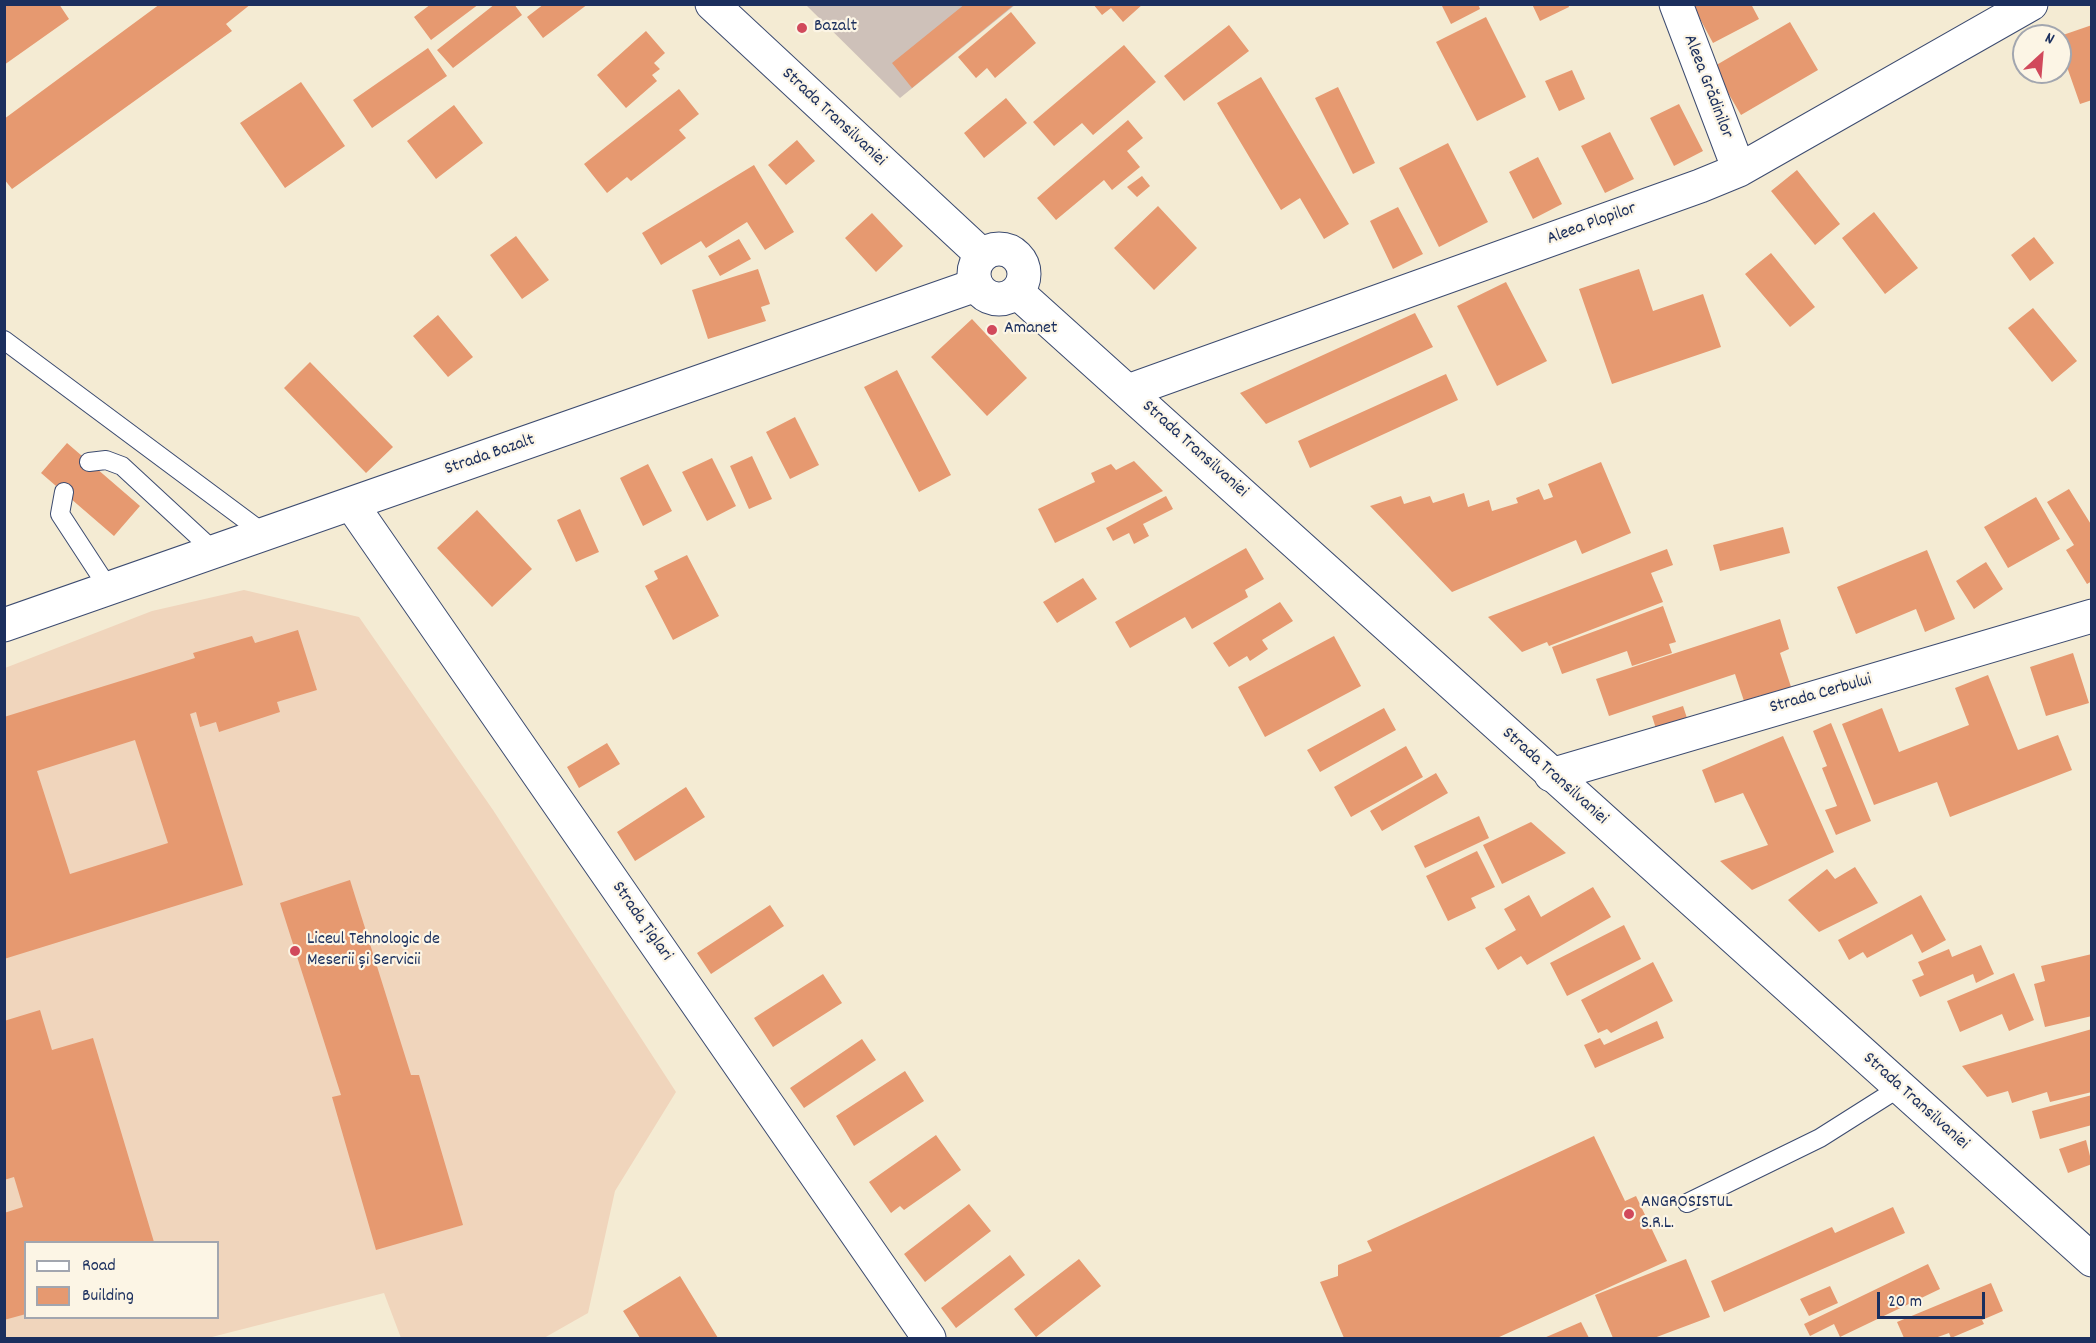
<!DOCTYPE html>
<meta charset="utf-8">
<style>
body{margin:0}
#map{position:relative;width:2096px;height:1343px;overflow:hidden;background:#f4ebd3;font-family:Dekko,sans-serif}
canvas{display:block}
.frame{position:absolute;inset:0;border:6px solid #1b2f5e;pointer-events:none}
.legend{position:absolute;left:24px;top:1241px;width:195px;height:78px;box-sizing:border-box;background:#fcf5e5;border:2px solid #a2a6af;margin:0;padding:8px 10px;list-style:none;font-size:18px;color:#1b2f5e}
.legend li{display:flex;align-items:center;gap:12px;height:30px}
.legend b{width:30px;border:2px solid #a2a6af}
.north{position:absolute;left:2012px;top:24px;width:60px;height:60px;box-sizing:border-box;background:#fcf5e5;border:2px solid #a2a6af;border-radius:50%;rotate:26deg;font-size:16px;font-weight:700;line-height:24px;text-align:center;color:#1b2f5e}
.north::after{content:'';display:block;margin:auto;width:21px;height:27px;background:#d1495b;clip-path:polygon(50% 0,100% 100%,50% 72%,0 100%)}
.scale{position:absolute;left:1877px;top:1292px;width:108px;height:27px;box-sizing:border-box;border:3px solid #1b2f5e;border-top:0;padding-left:8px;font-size:18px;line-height:21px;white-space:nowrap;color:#1b2f5e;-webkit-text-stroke:4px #fcf5e5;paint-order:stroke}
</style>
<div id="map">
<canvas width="2096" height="1343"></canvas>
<div class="frame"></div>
<ul class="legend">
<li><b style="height:8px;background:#fff"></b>Road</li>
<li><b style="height:16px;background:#e69970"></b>Building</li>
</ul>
<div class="north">N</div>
<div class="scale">20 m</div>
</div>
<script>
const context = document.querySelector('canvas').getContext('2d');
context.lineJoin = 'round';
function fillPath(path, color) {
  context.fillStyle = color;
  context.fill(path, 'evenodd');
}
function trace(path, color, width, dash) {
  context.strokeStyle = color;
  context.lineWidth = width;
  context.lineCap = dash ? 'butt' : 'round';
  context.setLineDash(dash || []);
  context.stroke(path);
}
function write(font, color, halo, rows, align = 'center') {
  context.font = font + ' Dekko,sans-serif';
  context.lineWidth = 4.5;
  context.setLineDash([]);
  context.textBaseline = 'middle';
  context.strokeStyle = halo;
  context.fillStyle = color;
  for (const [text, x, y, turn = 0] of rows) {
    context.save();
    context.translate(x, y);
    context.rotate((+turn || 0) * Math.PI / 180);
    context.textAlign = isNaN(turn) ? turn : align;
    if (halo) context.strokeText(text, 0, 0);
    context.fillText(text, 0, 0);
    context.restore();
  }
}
fillPath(new Path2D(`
 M244 590 359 617 493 810 676 1092 615 1191 588 1313 544 1338H401L384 1293 208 1338H5V668L152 611ZM26 1242H218V1318H26Z`), '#f0d5bc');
fillPath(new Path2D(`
 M806 5H1015L900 98Z`), '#cec1b9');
fillPath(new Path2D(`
 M4 4H59L69 19 4 65Z
 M160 4H251L226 24 232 31 12 189 4 179V119Z
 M431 4H479L431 40 414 17Z
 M495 4H514L522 15 453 68 437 50Z
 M544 4H588L543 38 527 17Z
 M965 4H1015L912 88 892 63Z
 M1093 4H1143L1123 22 1111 8 1102 15Z
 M1441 4H1478L1480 9 1451 24Z
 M1532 4H1568L1569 7 1540 21Z
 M1692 4H1751L1759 19 1713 43Z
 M1011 12 1036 43 995 78 987 68 976 78 958 57Z
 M1486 17 1526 97 1477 121 1436 42Z
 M1790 22 1818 70 1741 115 1713 67Z
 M1229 25 1249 51 1184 101 1164 76Z
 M2092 25V100L2080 104 2060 47V36Z
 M646 31 665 53 654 63 660 69 652 75 657 81 626 108 597 75Z
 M1124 45 1156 82 1093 135 1082 123 1054 146 1033 122Z
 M428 48 447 76 372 128 353 100Z
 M1572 70 1585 99 1559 111 1545 81Z
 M1261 77 1349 224 1324 239 1300 198 1281 210 1217 103Z
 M301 82 345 146 285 188 240 123Z
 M1338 87 1375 163 1353 174 1315 98Z
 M679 89 699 114 679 130 686 138 631 181 627 177 607 193 584 164Z
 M1006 98 1027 123 984 158 964 133Z
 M1679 104 1703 151 1674 166 1650 118Z
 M454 105 483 143 436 179 407 141Z
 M1128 120 1143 138 1127 151 1140 167 1112 190 1104 180 1056 220 1037 198Z
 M1610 132 1634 179 1605 193 1581 146Z
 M797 140 815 161 786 185 768 165Z
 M1448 143 1488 222 1439 247 1399 168Z
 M1538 157 1562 204 1533 219 1509 172Z
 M754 165 794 232 765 250 747 222 706 248 701 241 661 265 642 233Z
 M1797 170 1840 224 1815 245 1771 191Z
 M1142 176 1150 186 1137 197 1127 187Z
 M1158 206 1197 248 1154 290 1114 248Z
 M1398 207 1423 254 1393 269 1370 221Z
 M1874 212 1918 268 1885 294 1842 238Z
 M872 213 903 246 876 272 845 238Z
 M516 236 549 280 522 299 490 255Z
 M2034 237 2054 263 2030 281 2011 255Z
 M739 239 751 259 720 276 708 256Z
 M1771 253 1815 307 1790 327 1745 274Z
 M758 269 770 304 761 307 766 321 708 339 692 290Z
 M1639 269 1653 311 1703 294 1721 347 1612 384 1579 289Z
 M1506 282 1547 361 1497 386 1457 306Z
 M2033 308 2077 361 2052 382 2008 328Z
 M1415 313 1433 347 1266 424 1240 393Z
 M438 315 473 357 448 377 413 336Z
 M972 319 1027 378 987 416 931 357Z
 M310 362 393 447 366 473 284 388Z
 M897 370 951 475 919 492 864 387Z
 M1446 374 1458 400 1310 468 1298 441Z
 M795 417 819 465 790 479 766 432Z
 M67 443 140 506 114 536 41 473Z
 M752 456 772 499 749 509 730 466Z
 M712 458 736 506 707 521 682 472Z
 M1134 461 1163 491 1055 543 1038 509 1095 482 1091 473 1111 464 1116 470Z
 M1601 462 1631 533 1582 554 1576 540 1452 592 1370 506 1401 496 1404 504 1430 496 1433 503 1464 493 1468 507 1489 500 1492 511 1518 503 1516 498 1539 489 1544 500 1553 497 1548 484Z
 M648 464 672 511 643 526 620 478Z
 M2069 489 2092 526V581L2087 584 2066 550 2074 545 2047 502Z
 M1166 496 1173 509 1143 524 1149 536 1134 544 1129 533 1113 541 1106 528Z
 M2036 497 2060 539 2008 568 1984 527Z
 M580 509 599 552 576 562 557 520Z
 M477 510 532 569 492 607 437 548Z
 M1783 527 1790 553 1720 571 1713 545Z
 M1246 548 1264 579 1245 590 1248 597 1192 629 1185 617 1130 648 1115 622Z
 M1667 549 1673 565 1651 573 1663 602 1549 646 1547 642 1522 652 1488 617Z
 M1927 550 1955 619 1925 632 1916 609 1856 634 1837 587Z
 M687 555 719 616 673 640 645 586 658 579 654 571Z
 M1986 562 2003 589 1974 609 1956 581Z
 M1083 578 1097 599 1057 623 1043 602Z
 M1280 602 1293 621 1262 640 1268 649 1250 661 1247 656 1229 667 1213 643Z
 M1663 606 1676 642 1669 644 1672 653 1632 666 1627 651 1562 674 1552 647Z
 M1780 619 1789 649 1780 653 1793 693 1764 702 1762 695 1744 701 1735 674 1609 716 1596 679Z
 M298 630 317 690 277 702 280 712 219 732 216 722 200 727 196 712 190 714 243 885 4 959V717L195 658 193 653 252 636 255 643ZM135 740 168 843 70 874 37 771Z
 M1334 636 1361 686 1265 737 1238 687Z
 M2073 653 2089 703 2046 716 2030 667Z
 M1988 675 2018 750 2058 735 2072 770 1950 817 1937 782 1874 805 1842 724 1882 708 1899 752 1969 725 1955 688Z
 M1683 706 1688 721 1657 732 1652 716Z
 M1384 708 1396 730 1320 772 1307 750Z
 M1831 723 1871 821 1836 835 1825 810 1837 806 1822 768 1827 766 1813 731Z
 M1783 736 1834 852 1752 890 1720 861 1768 845 1743 793 1715 803 1702 770Z
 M607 743 620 764 579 788 567 767Z
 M1406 746 1423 777 1351 817 1334 787Z
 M1436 773 1448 793 1382 831 1370 811Z
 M686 787 705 817 635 861 617 832Z
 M1479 816 1489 838 1425 868 1414 846Z
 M1531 822 1566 853 1502 884 1483 845Z
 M1477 851 1495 887 1471 898 1476 908 1448 921 1426 876Z
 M1855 867 1878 903 1819 932 1788 900 1827 869 1835 879Z
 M350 880 411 1075H419L463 1225 376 1250 332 1097 341 1095 280 903Z
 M1593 887 1611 917 1527 965 1521 956 1498 970 1485 948 1516 930 1504 909 1529 895 1541 917Z
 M1921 895 1946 940 1922 953 1912 934 1867 958 1863 952 1849 960 1838 940Z
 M770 905 784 926 711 974 697 953Z
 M1624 925 1641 959 1567 996 1550 963Z
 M1981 945 1994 974 1976 983 1973 974 1920 997 1912 980 1924 975 1918 962 1949 949 1952 957Z
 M2092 954V1016L2045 1027 2034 984 2045 981 2041 966Z
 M1653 962 1673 1001 1611 1033 1607 1029 1598 1033 1581 1000Z
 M2014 973 2034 1020 2009 1031 2002 1014 1960 1032 1947 1001Z
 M823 974 842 1003 773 1047 754 1018Z
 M40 1010 52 1050 93 1038 154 1242H26V1314L4 1320V1213L23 1207 14 1177 4 1180V1021Z
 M1657 1021 1664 1038 1595 1068 1584 1045 1600 1038 1604 1045Z
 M2092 1029V1092L2050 1102 2047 1092 2012 1103 2008 1091 1987 1097 1962 1066Z
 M862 1039 876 1060 804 1108 790 1088Z
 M905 1071 924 1101 854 1146 836 1116Z
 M2092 1095V1125L2040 1139 2032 1111Z
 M936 1135 961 1170 904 1210 900 1206 891 1213 869 1182Z
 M1594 1136 1625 1201 1636 1196 1667 1261 1497 1338H1344L1320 1282 1338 1276V1265L1372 1251 1367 1241Z
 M2086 1140 2092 1164 2068 1173 2059 1149Z
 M969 1204 991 1231 925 1282 904 1254Z
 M1893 1207 1905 1233 1724 1312 1711 1281 1832 1227 1835 1233Z
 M1010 1255 1025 1275 956 1328 941 1308Z
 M1079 1259 1101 1286 1036 1337 1014 1309Z
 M1686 1259 1710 1317 1654 1338H1613L1595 1295Z
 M1928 1264 1940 1289 1840 1337 1834 1324 1810 1336 1804 1324Z
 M680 1276 718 1338H640L623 1311Z
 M1991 1283 2003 1311 1982 1320 1984 1324 1951 1338 1949 1333 1935 1338H1904L1897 1322Z
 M1830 1286 1838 1303 1809 1316 1800 1299Z
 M1581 1322 1589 1338H1544Z`), '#e69970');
const lane = new Path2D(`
 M4 340 266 535
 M89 462 106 460 122 466 215 552
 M64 492 60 514 109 589
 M1687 1203 1820 1138 1899 1088`);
const street = new Path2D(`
 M1676 4 1739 170
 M1128 391 1700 186 1739 170 2031 4
 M352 505 929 1338
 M1551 775 2092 616`);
const secondary = new Path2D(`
 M4 625 976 285`);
const primary = new Path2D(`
 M712 4 982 255
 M974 274a25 25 0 1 1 50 0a25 25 0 1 1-50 0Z
 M1017 292 2092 1260`);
trace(lane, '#3c4b70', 20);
trace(street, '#3c4b70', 35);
trace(secondary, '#3c4b70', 35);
trace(primary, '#3c4b70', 35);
trace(lane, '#fff', 18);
trace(street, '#fff', 33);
trace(secondary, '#fff', 33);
trace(primary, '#fff', 33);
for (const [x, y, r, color] of [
 [802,28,6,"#d1495b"],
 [992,330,6,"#d1495b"],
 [295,951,6,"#d1495b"],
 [1629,1214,6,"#d1495b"]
]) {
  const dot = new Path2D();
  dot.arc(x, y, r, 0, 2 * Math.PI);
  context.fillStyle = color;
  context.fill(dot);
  trace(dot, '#fcf5e5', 2);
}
write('18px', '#1b2f5e', '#fcf5e5', [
 ["Bazalt",814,28],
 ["Amanet",1004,330],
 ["Liceul Tehnologic de",307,941],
 ["Meserii și Servicii",307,962],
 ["ANGROSISTUL",1641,1204],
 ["S.R.L.",1641,1225]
], 'left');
write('18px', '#1b2f5e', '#fcf5e5', [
 ["Aleea Grădinilor",1707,87,69],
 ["Strada Transilvaniei",833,118,43],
 ["Aleea Plopilor",1592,225,-20],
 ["Strada Transilvaniei",1194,450,42],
 ["Strada Bazalt",490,456,-19],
 ["Strada Cerbului",1821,695,-16],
 ["Strada Transilvaniei",1554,777,42],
 ["Strada Țiglari",641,922,55],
 ["Strada Transilvaniei",1915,1102,42]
]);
</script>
